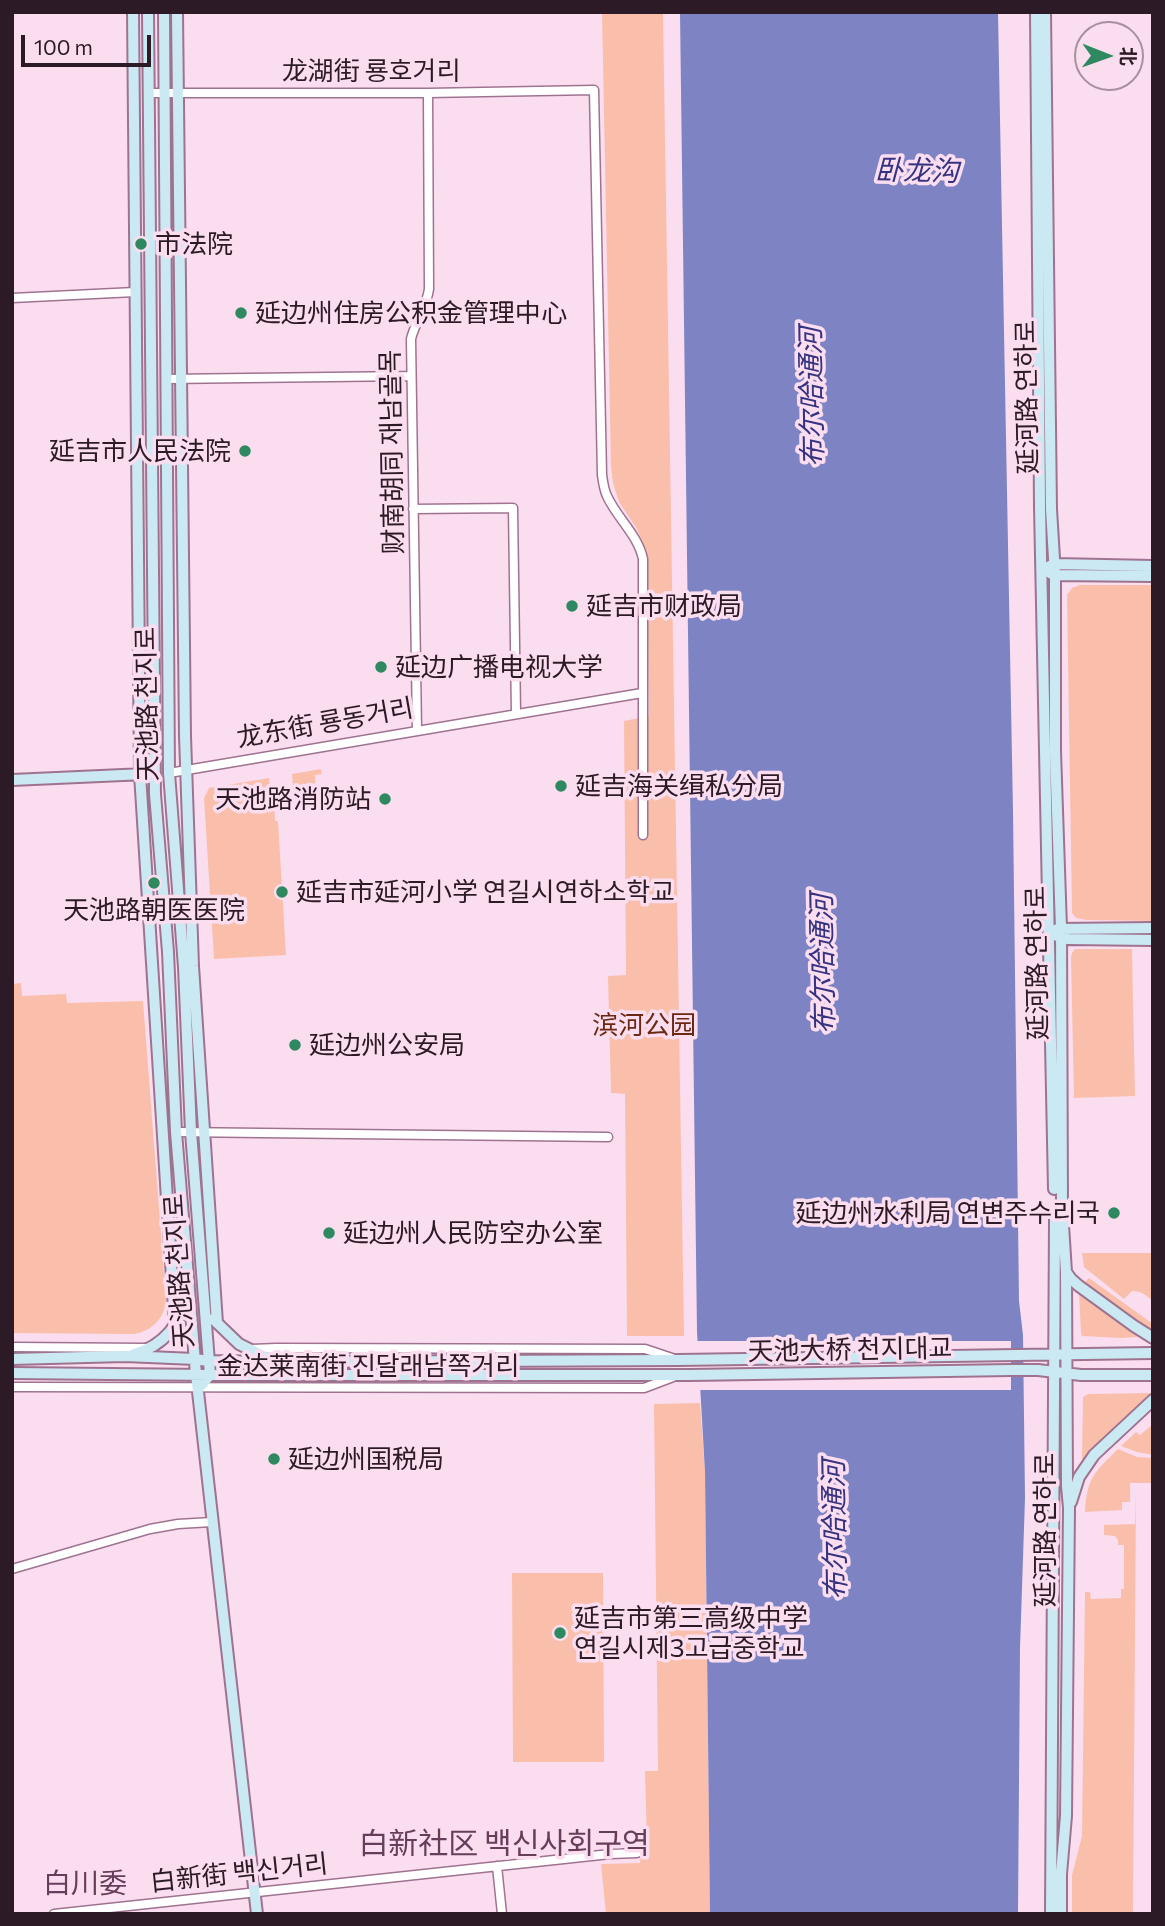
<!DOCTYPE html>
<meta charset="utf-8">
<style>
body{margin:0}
#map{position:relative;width:1165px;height:1926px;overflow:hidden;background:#fbddf0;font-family:Commissioner,"Noto Sans SC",sans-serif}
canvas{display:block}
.frame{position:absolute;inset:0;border:14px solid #2c1a26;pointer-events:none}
.north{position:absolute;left:1074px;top:21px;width:70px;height:70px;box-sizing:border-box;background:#fbddf0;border:2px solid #a88f9f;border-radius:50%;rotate:91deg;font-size:19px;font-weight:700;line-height:28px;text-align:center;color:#2c1a26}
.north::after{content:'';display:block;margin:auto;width:24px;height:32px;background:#2e8960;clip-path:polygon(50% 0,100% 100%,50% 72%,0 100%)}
.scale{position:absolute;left:21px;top:35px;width:130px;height:32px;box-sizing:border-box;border:4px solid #2c1a26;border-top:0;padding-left:9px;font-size:21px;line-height:24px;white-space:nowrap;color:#2c1a26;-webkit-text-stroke:5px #fbddf0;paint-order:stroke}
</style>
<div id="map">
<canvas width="1165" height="1926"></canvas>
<div class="frame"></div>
<div class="north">北</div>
<div class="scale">100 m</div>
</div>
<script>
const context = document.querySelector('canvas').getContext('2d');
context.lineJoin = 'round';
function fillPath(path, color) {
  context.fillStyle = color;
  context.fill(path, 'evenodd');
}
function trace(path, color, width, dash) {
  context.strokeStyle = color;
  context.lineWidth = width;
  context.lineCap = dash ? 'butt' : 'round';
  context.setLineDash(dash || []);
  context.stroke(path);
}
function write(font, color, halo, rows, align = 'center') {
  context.font = font + ' Commissioner,"Noto Sans SC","Noto Sans KR",sans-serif';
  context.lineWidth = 7;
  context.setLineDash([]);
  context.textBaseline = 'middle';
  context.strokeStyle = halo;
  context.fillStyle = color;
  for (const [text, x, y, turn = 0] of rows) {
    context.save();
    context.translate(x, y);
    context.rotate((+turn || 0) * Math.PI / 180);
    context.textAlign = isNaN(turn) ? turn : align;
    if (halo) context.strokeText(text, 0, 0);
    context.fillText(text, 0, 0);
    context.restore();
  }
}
fillPath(new Path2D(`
 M602 12H663L684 1336H627L625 1094 611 1093 608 976 626 975 624 721 649 716 647 553 637 529 619 502 613 483 611 466Z
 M1080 585H1153V921L1087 920 1076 918 1072 913 1067 595 1072 588Z
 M321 769 322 774 315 775 316 811 289 813 287 789 293 788 292 774Z
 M269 778 271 794 246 795V800L274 799 275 821H278L286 955 214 959 204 798 209 788Z
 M1075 949H1132L1135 1096 1074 1098 1071 957 1072 953Z
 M21 983 22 996 66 994 67 1003 143 1001 166 1299C165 1318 152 1331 134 1334L12 1333V984Z
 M1082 1253H1153V1301C1146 1295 1141 1291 1132 1291L1124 1299 1084 1267Z
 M1089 1278 1153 1324V1332L1084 1283Z
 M1079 1292 1138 1337 1121 1338 1082 1336 1081 1333Z
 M1152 1393 1099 1444 1084 1462 1082 1461 1083 1397 1088 1394Z
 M700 1403 705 1472 710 1914H606L601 1864 640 1863 641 1847 647 1844 645 1771H658L654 1404Z
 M1153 1424V1455L1137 1452 1121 1446 1136 1432 1140 1435Z
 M1118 1449 1137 1457 1153 1458V1483H1130V1502H1122V1510L1085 1512C1087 1477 1095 1472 1118 1449Z
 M1136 1491 1133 1914H1072V1875L1082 1836 1085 1592H1090L1091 1599 1121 1598V1589H1124V1545H1118V1540L1115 1536 1104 1535V1525L1135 1524Z
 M512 1573H603L604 1762H513Z`), '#fabfab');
fillPath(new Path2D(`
 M680 12H998L1013 811 1019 1301 1023 1335 1025 1498 1020 1648 1018 1914H710L705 1472 697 1332Z`), '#7e84c3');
fillPath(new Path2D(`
 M694 1341H1011V1390H696Z`), '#fbddf0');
const street = new Path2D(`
 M149 93H428L594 90 602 475C603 482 604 490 607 496 617 518 638 535 643 559V835
 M12 298 135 292
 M166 379 411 376
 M413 509 513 508 516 714
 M417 731 411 339C415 322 427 306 429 289L428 93
 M169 773 642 693
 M176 1132 608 1137
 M12 1347 146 1348
 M252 1349 276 1348 645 1349 672 1358
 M12 1387 644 1388 673 1377
 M12 1569 150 1529 178 1524 212 1522
 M497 1866 502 1914
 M54 1914 610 1854 637 1853`);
const secondary = new Path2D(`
 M133 12 140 774 175 1325
 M148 12 155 794 168 952 176 1132 196 1374 257 1914
 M164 12 169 773 184 967 191 1132 210 1375 198 1389
 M177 12 185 736 193 966 217 1323
 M1036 12 1040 507 1054 1189
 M1045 12 1051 509 1055 575V751L1061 928 1062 1209 1066 1272 1067 1486 1069 1508 1066 1816 1061 1874V1914
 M1050 566 1055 564 1153 566
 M1050 573 1055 575 1153 576
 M12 780 145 774
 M1057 929 1153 928
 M1057 936 1068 939 1153 940
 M1066 1272 1071 1279 1079 1286 1134 1326 1153 1338
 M213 1319 239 1344 271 1360
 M134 1354C164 1346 182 1323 187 1293
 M12 1359 125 1356 195 1359 208 1361 276 1362 678 1360 1153 1353
 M12 1373 210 1375H690L1011 1370H1038L1081 1375H1153
 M1071 1502 1079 1477 1094 1455 1153 1400
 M1051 1914 1055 1219`);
trace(street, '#9f7390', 11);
trace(secondary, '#9f7390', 14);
trace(street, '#fff', 8);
trace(secondary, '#cbe9f2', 10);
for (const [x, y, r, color] of [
 [141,244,7,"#2e8960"],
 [241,313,7,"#2e8960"],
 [245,451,7,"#2e8960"],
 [572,606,7,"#2e8960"],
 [381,667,7,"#2e8960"],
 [561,786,7,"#2e8960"],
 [385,799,7,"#2e8960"],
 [154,883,7,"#2e8960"],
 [282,892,7,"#2e8960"],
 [295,1045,7,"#2e8960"],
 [1114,1213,7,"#2e8960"],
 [329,1233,7,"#2e8960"],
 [274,1459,7,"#2e8960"],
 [560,1633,7,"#2e8960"]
]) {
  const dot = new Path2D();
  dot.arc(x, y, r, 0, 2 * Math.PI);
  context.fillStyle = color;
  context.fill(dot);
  trace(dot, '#fbddf0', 2.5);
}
write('26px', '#2c1a26', '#fbddf0', [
 ["龙湖街 룡호거리",371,71],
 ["延河路 연하로",1027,397,-91],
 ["财南胡同 재남골목",392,452,-91],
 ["天池路 천지로",147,704,-91],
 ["龙东街 룡동거리",325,723,-10],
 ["延河路 연하로",1037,963,-91],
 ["天池路 천지로",179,1271,-94],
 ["天池大桥 천지대교",850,1350,-1],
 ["金达莱南街 진달래남쪽거리",368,1366],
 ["延河路 연하로",1045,1530,-90],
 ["白新街 백신거리",239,1873,-6]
]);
write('26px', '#2c1a26', '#fbddf0', [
 ["市法院",155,244],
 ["延边州住房公积金管理中心",255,313],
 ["延吉市人民法院",231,451,"right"],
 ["延吉市财政局",586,606],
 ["延边广播电视大学",395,667],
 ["延吉海关缉私分局",575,786],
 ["天池路消防站",371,799,"right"],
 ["延吉市延河小学 연길시연하소학교",296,892],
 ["天池路朝医医院",154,910,"center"],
 ["延边州公安局",309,1045],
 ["延边州水利局 연변주수리국",1100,1213,"right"],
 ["延边州人民防空办公室",343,1233],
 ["延边州国税局",288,1459],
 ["延吉市第三高级中学",574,1618],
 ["연길시제3고급중학교",574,1648]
], 'left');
write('26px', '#6b2911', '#fbddf0', [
 ["滨河公园",644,1025]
]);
write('italic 28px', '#363481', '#fbddf0', [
 ["卧龙沟",917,171,1],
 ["布尔哈通河",812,397,-91],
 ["布尔哈通河",823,964,-91],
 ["布尔哈通河",835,1530,-91]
]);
write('28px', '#663e59', '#fbddf0', [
 ["白川委",85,1884]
]);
write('30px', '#663e59', '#fbddf0', [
 ["白新社区 백신사회구역",504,1844]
]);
</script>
